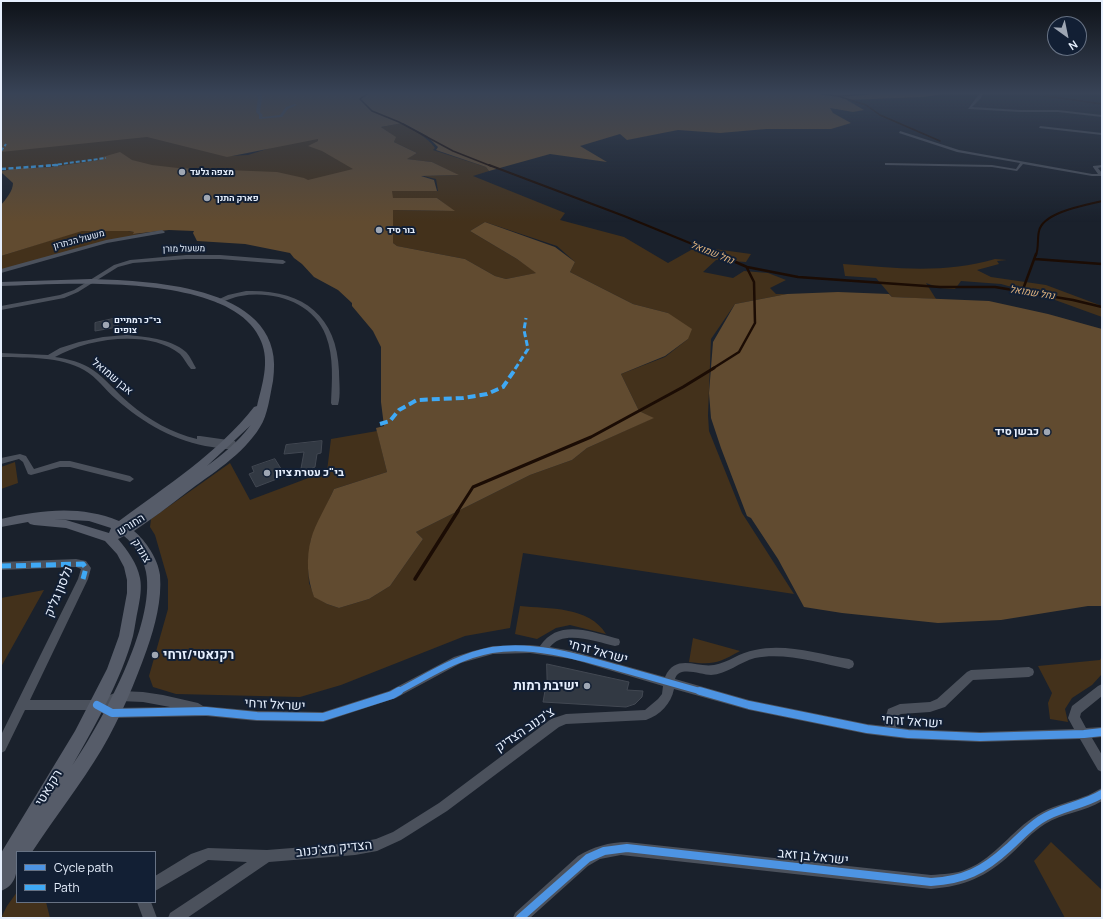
<!DOCTYPE html>
<meta charset="utf-8">
<style>
body{margin:0}
#map{position:relative;width:1103px;height:919px;overflow:hidden;background:#1a212c;font-family:Manrope,sans-serif}
canvas{display:block}
.frame{position:absolute;inset:0;border:2px solid #e6effd;pointer-events:none}
.legend{position:absolute;left:16px;top:851px;width:140px;height:52px;box-sizing:border-box;background:#121f34;border:1px solid #677284;margin:0;padding:5px 7px;list-style:none;font-size:12px;color:#e6effd}
.legend li{display:flex;align-items:center;gap:8px;height:20px}
.legend b{width:20px;border:1px solid #677284}
.north{position:absolute;left:1047px;top:16px;width:40px;height:40px;box-sizing:border-box;background:#121f34;border:1px solid #677284;border-radius:50%;rotate:147deg;font-size:11px;font-weight:700;line-height:16px;text-align:center;color:#e6effd}
.north::after{content:'';display:block;margin:auto;width:14px;height:18px;background:#9fa7b4;clip-path:polygon(50% 0,100% 100%,50% 72%,0 100%)}
</style>
<div id="map">
<canvas width="1103" height="919"></canvas>
<div class="frame"></div>
<ul class="legend">
<li><b style="height:5px;background:#4d94e3"></b>Cycle path</li>
<li><b style="height:5px;background:#3fa9f5"></b>Path</li>
</ul>
<div class="north">N</div>
</div>
<script>
const context = document.querySelector('canvas').getContext('2d');
context.lineJoin = 'round';
function fillPath(path, color) {
  context.fillStyle = color;
  context.fill(path, 'evenodd');
}
function trace(path, color, width, dash) {
  context.strokeStyle = color;
  context.lineWidth = width;
  context.lineCap = dash ? 'butt' : 'round';
  context.setLineDash(dash || []);
  context.stroke(path);
}
function write(font, color, halo, rows, align = 'center') {
  context.font = font + ' Manrope,Heebo,sans-serif';
  context.lineWidth = 4;
  context.setLineDash([]);
  context.textBaseline = 'middle';
  context.strokeStyle = halo;
  context.fillStyle = color;
  for (const [text, x, y, turn = 0] of rows) {
    context.save();
    context.translate(x, y);
    context.rotate((+turn || 0) * Math.PI / 180);
    context.textAlign = isNaN(turn) ? turn : align;
    if (halo) context.strokeText(text, 0, 0);
    context.fillText(text, 0, 0);
    context.restore();
  }
}
fillPath(new Path2D(`
 M402 123C413 131 427 136 435 148L433 150 486 167 489 171 473 176 565 213 560 220 624 237 668 263 691 250 692 246 751 254 746 262 716 260 703 272 733 278 744 271 768 273 786 280 770 288 776 294H787L735 304 711 339 708 415 709 431 742 513 794 594 523 553 510 628 465 636 341 685 300 697 176 694 153 687 149 676 168 609V580L155 535 150 527 151 519 230 463 250 500 327 471 331 439 377 431 387 472 334 489 311 539 308 563 309 583 314 596 327 604 339 608 369 599 390 586 423 539 416 532 530 475 572 460 587 448 653 418 639 411 621 374 665 357 688 339 668 313 633 304 570 272 575 262 557 246 485 222 470 231 517 259 537 273 506 279 495 276 465 259 397 246 393 243V210L454 211 437 198H392V191H438L436 179 424 176 458 175 432 162 406 159 417 153 394 142 395 137 381 127Z
 M149 135 227 156 248 155 292 141 325 135 360 167 324 182 42 166 1 170V151Z
 M83 230 128 231 134 232V234L159 232 102 242 1 270V256Z
 M995 259 1007 260 997 261 999 264 977 270 991 277 1046 285 1102 306V317L1044 296 1001 284 961 281 955 289 940 288 926 283 936 299 892 297 876 278 845 276 843 264C893 268 945 274 995 259Z
 M15 462 18 483 1 489V467Z
 M44 590 1 667V598Z
 M520 606C549 609 589 606 606 634L570 625 556 628 537 639 515 634Z
 M693 638 740 651C718 663 714 665 689 662Z
 M1102 656V674L1092 685 1072 698 1065 709 1068 722 1050 719 1048 703 1052 693 1038 666 1100 660Z
 M1051 842 1102 890V918H1065L1034 861Z
 M17 892V902H46L50 918H1L7 906Z`), '#43311b');
fillPath(new Path2D(`
 M1 94H942L924 97 847 100 864 110 853 112 830 108 833 113 851 123 831 129H766L720 133 678 130 627 140 620 134 580 146 607 162 550 154 489 171 486 167 436 150 438 147 427 136 403 123 381 127 396 137 394 142 417 153 407 159 432 162 459 175 421 176 434 180 437 191H392L393 198H437L455 211 393 210V243L397 246 465 259 495 276 506 279 536 273 517 259 470 231 485 222 555 247 575 262 570 272 633 304 668 313 692 329 688 339 665 356 621 374 639 411 654 418 587 448 572 460 530 475 416 532 423 539 390 586 369 599 339 608 327 604 314 597C307 579 306 558 311 539 315 524 328 503 334 489L387 472 376 428 384 426 381 402V347L373 331 352 306V303L338 290 314 277 302 264 294 258 290 253 245 244 197 241 193 233 194 231 169 230 133 234 134 232 129 231H82L1 256V205C6 199 13 191 13 183L2 173V171L18 168 53 167 99 160V158L120 152 132 160 152 165 178 168 277 172 304 178 308 180 353 169 322 151 308 146 318 141V139L227 157 147 137 1 152Z
 M838 292 889 294 892 297 989 301 1048 314 1102 329V606H1088L1001 620 938 623 842 613 804 607 778 559 751 518 747 516 721 448 711 418 709 393 713 342 735 304 787 294Z`), '#614b30');
trace(new Path2D(`
 M367 94 360 99 372 111 399 122 453 151 491 166
 M822 94 838 96 866 105 880 115 940 141
 M1032 94 1102 104
 M840 96 868 94`), '#1b0c04', 1.5);
trace(new Path2D(`
 M489 165 624 216 719 255
 M1036 255C1039 247 1037 239 1039 231 1043 212 1086 205 1102 201`), '#1b0c04', 2);
trace(new Path2D(`
 M717 254 747 267 798 277 940 287H995L1073 300 1102 307
 M1035 259 1102 264
 M1022 292 1036 254
 M712 369 739 352 755 323 754 282 747 268`), '#1b0c04', 2.5);
trace(new Path2D(`
 M457 512 473 487 591 437 683 387 714 368`), '#1b0c04', 3);
trace(new Path2D(`
 M415 579 458 511`), '#1b0c04', 3.5);
const building = new Path2D(`
 M117 318 118 327 95 331V323Z
 M322 441 321 453 317 454 315 467 300 474 304 452 284 454 286 445Z
 M275 459 283 472 280 473 282 477 256 487 249 474 254 472 252 467Z
 M547 664 629 682 627 690 643 691 642 697 635 704 626 707 543 702 547 680Z`);
fillPath(building, '#323943');
trace(building, '#424852', 1);
fillPath(new Path2D(`
 M257 94H261L262 98 260 112 263 115 262 117 280 115 286 107 295 104 297 105 288 109 282 117 259 119V115L256 112 258 98Z
 M979 94H983L981 98 972 107 1020 110H1058L1102 115V117L1058 112H1020L968 109Z
 M1040 126 1102 133V135L1039 128Z
 M900 131 959 150 1092 174H1098L1093 167V166L1102 165V167L1098 168 1102 173V176H1092L1023 164 1017 171 992 167 885 165V163H887L992 165 1016 169 1020 163 957 152 899 133Z
 M162 230 165 232 164 233 107 243 1 273V269L106 240Z
 M186 255H220L283 260 286 262 283 264 220 259H186L133 263 118 267 78 292 64 298 1 310V306L60 295 74 290 114 265 130 260Z
 M246 291C301 289 337 314 339 371 339 381 341 396 338 405H332L331 403C332 381 334 357 326 336 314 303 274 290 241 296 233 297 226 301 218 303L215 301 228 295Z
 M126 335C145 337 170 338 186 352 190 356 193 363 196 368L195 369H191C187 365 184 358 180 354 149 329 88 338 55 357 68 359 82 362 93 370 106 379 117 393 129 403 149 420 172 433 197 439V436H200L235 441 236 443 240 444 241 446 240 448C231 450 221 449 212 447 176 442 143 423 116 399 105 390 97 377 84 370 59 356 29 358 1 357V353L48 355 60 348 79 342 103 337Z
 M20 454 26 456 34 469 60 461H70L130 476 134 479 130 482 70 467H60L31 475 28 474 23 462 19 459 1 464V458Z
 M76 559 86 561 91 568 88 579 30 700H97L120 691 143 692 163 695 198 703 203 706 257 711 323 712 389 691 454 657 473 651 493 646 530 645 540 646C558 619 589 631 615 638L619 639 620 642 619 645 615 646C597 642 563 629 550 647L572 651 665 677C676 653 696 668 714 665 728 663 740 652 755 650 785 643 819 654 849 659L853 661 854 664 853 667 849 669C819 663 785 652 755 658 740 662 727 674 711 675 701 675 679 665 675 679L749 700 867 724 885 726 884 722 888 709 900 704 930 702 937 699 967 672 971 670 1029 667 1033 669 1034 672 1033 675 1029 677 973 680 945 707 930 712 901 714 897 716 896 727 908 729 980 732 1074 729 1068 718 1072 706 1098 686 1102 684V696L1081 713 1080 717 1086 728 1102 727V737L1092 738 1102 755V772L1098 770 1080 739 980 742 908 739 891 737 867 734 749 710 674 689C671 704 660 715 646 720L566 724 559 727 447 811 401 840 377 851 355 855 269 862 187 918H168L170 913 247 862 208 860 155 891V876L191 854 208 848 267 850 355 843 376 839 393 832 439 803 551 719 566 714 645 710 658 699 662 694 663 686 572 659 530 653 493 654 461 663 396 698 323 722 257 721 206 716 112 718 96 710H25L5 751 1 753V735L78 579 81 569 76 567 1 570V562ZM120 701 143 702 170 707 113 708 109 706Z
 M1102 788V801C1084 812 1063 813 1045 824 1032 832 1022 844 1011 854 986 877 965 886 931 889L621 855 600 859 588 866 530 918H513L515 913 578 856C593 847 609 842 627 842L931 875C943 874 956 874 967 869 995 858 1012 830 1037 815 1051 806 1067 803 1083 797 1090 795 1095 791 1102 788Z
 M137 902H151L157 918H143Z`), '#4b515c');
fillPath(new Path2D(`
 M91 279C154 281 289 286 273 381 270 395 268 415 260 427 243 455 211 474 186 493 169 506 152 519 134 531 146 541 158 559 160 575 162 600 155 626 147 649 135 683 120 718 102 749 81 784 55 817 32 852H17C17 868 19 884 1 891V853L75 731 107 669 119 636 127 593V580L124 567 117 554 105 541 66 528 34 525 30 524 28 522 1 527V519C41 510 80 505 119 521 166 486 218 453 254 407L257 406C262 385 270 362 261 341 233 271 62 284 1 286V282ZM251 425 250 426C238 442 223 454 207 466ZM54 519 89 521 111 528 109 533 66 520ZM124 536C135 545 143 558 146 572 156 624 101 723 72 766 94 728 122 678 133 636 135 627 136 618 138 609 140 599 142 588 140 578 137 563 128 551 118 539Z`), '#565c69');
trace(new Path2D(`
 M1 151 6 144
 M46 166 106 158`), '#3fa9f5', 2, [4, 2]);
trace(new Path2D(`
 M1 169 58 165`), '#3fa9f5', 2.5, [5, 2.5]);
trace(new Path2D(`
 M515 369 528 349 524 330 526 318`), '#3fa9f5', 3, [6, 3]);
trace(new Path2D(`
 M380 424 390 421 399 410 417 400 463 398 487 394 503 387 516 368`), '#3fa9f5', 4, [8, 4]);
trace(new Path2D(`
 M1 566 83 564 86 568 83 579`), '#3fa9f5', 5, [10, 5]);
trace(new Path2D(`
 M397 692C428 676 458 656 492 650 533 643 579 657 618 668 646 676 675 684 703 692`), '#4d94e3', 6);
trace(new Path2D(`
 M700 691 749 705 867 729 908 734 980 737 1084 734 1102 732
 M97 705 112 713 206 711 257 716 323 717 392 695 399 691
 M520 918 588 858 604 851 627 848 931 882C964 880 983 871 1008 848 1018 839 1028 828 1040 820 1059 807 1083 806 1102 794`), '#4d94e3', 8);
const sky = context.createLinearGradient(0, 0, 0, 222);
sky.addColorStop(0, '#0e1218');
sky.addColorStop(0.42, '#384356');
sky.addColorStop(1, '#38435600');
context.fillStyle = sky;
context.fillRect(0, 0, 1103, 222);
for (const [x, y, r, color] of [
 [182,172,4,"#9fa7b4"],
 [207,198,4,"#9fa7b4"],
 [379,230,4,"#9fa7b4"],
 [106,325,4,"#9fa7b4"],
 [1047,432,4,"#9fa7b4"],
 [267,473,4,"#9fa7b4"],
 [155,655,4,"#9fa7b4"],
 [587,686,4,"#9fa7b4"]
]) {
  const dot = new Path2D();
  dot.arc(x, y, r, 0, 2 * Math.PI);
  context.fillStyle = color;
  context.fill(dot);
  trace(dot, '#121f34', 1.5);
}
write('bold 9px', '#e6effd', '#121f34', [
 ["מצפה גלעד",190,172],
 ["פארק התנך",215,198],
 ["בור סיד",387,230],
 ["בי\"כ רמתיים",114,320],
 ["צופים",114,330]
], 'left');
write('9px', '#e6effd', '#121f34', [
 ["משעול הכתרון",79,240,-15],
 ["משעול מורן",184,249,-1]
]);
write('italic 10px', '#e5b780', '#121f34', [
 ["נחל שמואל",712,253,22],
 ["נחל שמואל",1032,293,9]
]);
write('11px', '#e6effd', '#121f34', [
 ["אבן שמואל",112,377,40],
 ["החורש",131,525,-32],
 ["צונדק",141,551,59]
]);
write('bold 11px', '#e6effd', '#121f34', [
 ["כבשן סיד",1039,432],
 ["בי\"כ עטרת ציון",275,473,"left"]
], 'right');
write('13px', '#e6effd', '#121f34', [
 ["נלסון גליק",59,592,-67],
 ["ישראל זרחי",598,652,15],
 ["ישראל זרחי",275,705,3],
 ["ישראל זרחי",912,722,4],
 ["צ'כנוב הצדיק",525,730,-34],
 ["רקנאטי",49,788,-59],
 ["הצדיק מצ'כנוב",334,849,-6],
 ["ישראל בן זאב",813,857,6]
]);
write('bold 13px', '#e6effd', '#121f34', [
 ["רקנאטי/זרחי",163,655],
 ["ישיבת רמות",579,686,"right"]
], 'left');
</script>
